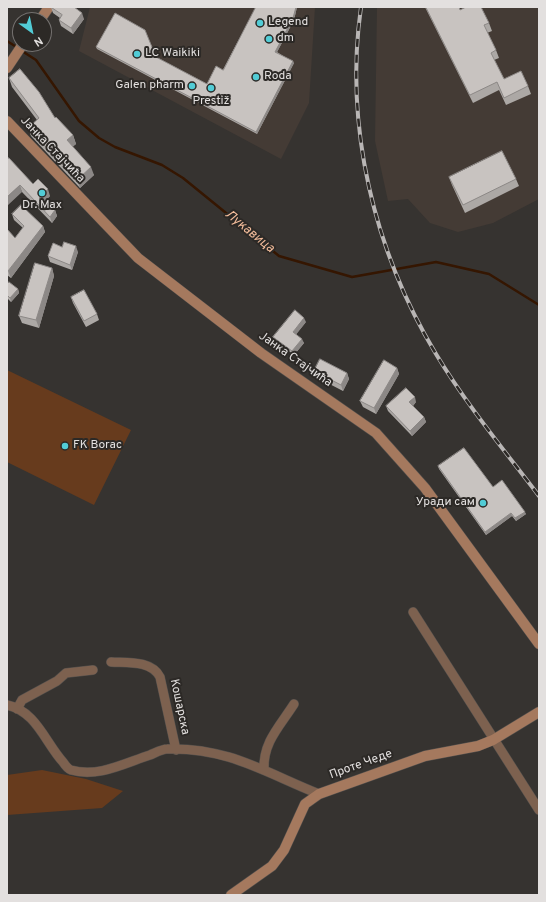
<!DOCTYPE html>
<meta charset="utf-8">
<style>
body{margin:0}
#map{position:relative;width:546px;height:902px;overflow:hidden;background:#363330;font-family:Overpass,sans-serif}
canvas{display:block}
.frame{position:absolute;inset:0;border:8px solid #e3e0df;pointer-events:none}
.north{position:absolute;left:12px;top:12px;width:40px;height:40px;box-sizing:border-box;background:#2c2926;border:1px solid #757270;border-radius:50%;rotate:147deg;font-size:11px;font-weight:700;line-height:16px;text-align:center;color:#e3e0df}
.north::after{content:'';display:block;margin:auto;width:14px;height:18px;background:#52ccd6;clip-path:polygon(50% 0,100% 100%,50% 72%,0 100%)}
</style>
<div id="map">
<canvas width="546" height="902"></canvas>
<div class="frame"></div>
<div class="north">N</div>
</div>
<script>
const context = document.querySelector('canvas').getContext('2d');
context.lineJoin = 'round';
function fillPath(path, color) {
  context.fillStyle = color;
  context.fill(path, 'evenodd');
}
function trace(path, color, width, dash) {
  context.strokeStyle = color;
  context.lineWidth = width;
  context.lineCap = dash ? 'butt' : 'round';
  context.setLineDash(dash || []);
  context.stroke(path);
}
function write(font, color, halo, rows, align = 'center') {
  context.font = font + ' Overpass,sans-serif';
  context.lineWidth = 4;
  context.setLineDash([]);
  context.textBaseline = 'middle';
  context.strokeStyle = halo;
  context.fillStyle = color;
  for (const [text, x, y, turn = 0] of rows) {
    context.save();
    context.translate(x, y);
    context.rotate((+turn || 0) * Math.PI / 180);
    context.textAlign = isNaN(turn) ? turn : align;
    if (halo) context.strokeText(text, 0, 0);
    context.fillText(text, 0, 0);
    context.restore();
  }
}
fillPath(new Path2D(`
 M90 7H315L309 103 281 159 79 51Z
 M377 7H539V199L493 223 458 232 430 223 408 199 388 201 375 141Z`), '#443b35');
fillPath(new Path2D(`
 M7 370 131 430 94 505 7 462Z
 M42 770 86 779 123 791 102 808 7 815V775Z`), '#673b1d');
trace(new Path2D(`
 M7 41 18 48
 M22 51 36 60 79 121 99 138 115 147 162 165 183 178 279 256 352 277 436 262 489 274 539 305`), '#351601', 2.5);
const street = new Path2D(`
 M413 612 539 810
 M111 662C127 663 151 660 160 677L176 750
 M7 705C36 711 45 742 63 762 65 765 68 769 71 770 98 778 125 763 150 755 155 753 162 749 167 749 228 747 266 773 319 794
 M17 709 22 700 57 681 66 673 93 670
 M264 769C263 742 280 726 294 704`);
const secondary = new Path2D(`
 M40 20 49 7
 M7 68 23 44
 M7 121 138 258 261 353 376 433 425 488 539 644
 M231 895 272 866 284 850 305 804 319 794 425 756 478 746 493 740 539 712`);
trace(street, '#524f4c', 10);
trace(secondary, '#524f4c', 11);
trace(street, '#7d614f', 9);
trace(secondary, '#a5795e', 10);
const rail = new Path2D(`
 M361 7C344 126 374 251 436 354 466 404 504 450 539 496`);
trace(rail, '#b9b6b5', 4);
trace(rail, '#2c2926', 2.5, [8]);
fillPath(new Path2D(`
 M51 7 84 19 73 34 61 26 59 20 60 18 53 13Z
 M256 7H297L294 20 277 52 294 63 257 134 97 49 96 47 156 57 207 84 223 70Z
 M425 7H459L460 10 489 23 492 31 487 33 496 50 499 58 494 60 504 79 528 86 531 94 506 105 499 90 473 103Z
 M9 78 55 118 73 135 76 144 72 147 94 175 80 188 31 136 28 128 37 120 12 87Z
 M7 159 33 184 50 196 44 202 55 210 57 216 52 223 22 192Z
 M449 177 516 179 519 186 465 213 452 185Z
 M12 214 43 226 45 232 11 278 7 275V229L15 238 23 228 14 220Z
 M62 247 78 252 72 270 50 262 48 256Z
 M52 268 54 276 39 328 22 323 19 316Z
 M7 284 18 289 19 293 11 302 7 298Z
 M71 297 97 314 99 320 86 327 73 303Z
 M306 322 296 334 304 343 294 355 275 341 273 337Z
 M397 368 399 374 376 414 363 407 360 401Z
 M314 371 347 373 349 379 343 391 316 377Z
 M416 402 413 406 424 417 426 422 412 436 388 411 386 406Z
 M438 466 493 487 526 514 516 521 512 516 486 535 439 469Z`), '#aca8a5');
fillPath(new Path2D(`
 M296 7H297L294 20 276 54 275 52Z
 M82 13 84 19 73 34 71 28Z
 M293 61 294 63 257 134 256 132Z
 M73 135 76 144 70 149 67 140Z
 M91 167 94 175 80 188 77 180Z
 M20 185 22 192 7 206V197Z
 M48 189 50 196 41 204 39 198Z
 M55 210 57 216 52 223 50 217Z
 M43 226 45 232 11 278 8 271Z
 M76 246 78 252 72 270 70 265Z
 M52 268 54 276 39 328 36 320Z
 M18 289 19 293 11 302 10 298Z
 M304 318 306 322 295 336 293 332Z
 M302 339 304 343 294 355 292 351Z
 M397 368 399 374 376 414 374 408Z
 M347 373 349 379 343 391 341 385Z
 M415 397 416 402 411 408 409 402Z
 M424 417 426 422 412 436 410 431Z
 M525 512 526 514 516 521 515 518Z
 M511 513 512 516 486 535 485 532Z`), '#8c8886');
const building = new Path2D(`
 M51 7H74L82 13 71 28 59 20 62 15Z
 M256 7H296L293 18 275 52 293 61 256 132 96 47 115 13 145 30 156 57 207 84 216 66 223 70Z
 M426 7H459L460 10 466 7H481L489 23 484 25 496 50 491 53 504 79 521 71 528 86 504 98 497 82 470 95Z
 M20 69 39 92 55 118 56 117 73 135 67 140 91 167 77 180 28 128 39 118 9 78Z
 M502 151 516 179 463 205 449 177Z
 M9 158 33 184 38 179 48 189 39 198 55 210 50 217 20 185 7 197V159Z
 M21 205 43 226 8 271 7 270V229L15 238 24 226 12 214Z
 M64 242 76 246 70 265 48 256 53 243 62 247Z
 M35 263 52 268 36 320 19 316Z
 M9 282 18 289 10 298 7 295V284Z
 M84 290 97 314 84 321 71 297Z
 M295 310 304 318 293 332 302 339 292 351 273 337Z
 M320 359 347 373 341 385 314 371Z
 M384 360 397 368 374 408 360 401Z
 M406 388 415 397 409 402 424 417 410 431 386 406Z
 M464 448 493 487 502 480 525 512 515 518 511 513 485 532 438 466Z`);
fillPath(building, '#c8c3c0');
trace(building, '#8c8886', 1);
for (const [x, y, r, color] of [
 [260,23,4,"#52ccd6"],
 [269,39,4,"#52ccd6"],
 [137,54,4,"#52ccd6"],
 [256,77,4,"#52ccd6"],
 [192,86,4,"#52ccd6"],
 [211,88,4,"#52ccd6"],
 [42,193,4,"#52ccd6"],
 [65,446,4,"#52ccd6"],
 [483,503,4,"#52ccd6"]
]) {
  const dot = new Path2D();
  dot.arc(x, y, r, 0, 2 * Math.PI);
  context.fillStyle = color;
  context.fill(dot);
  trace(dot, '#2c2926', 1.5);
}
write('12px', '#e3e0df', '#2c2926', [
 ["Legend",268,23],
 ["dm",277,39],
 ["LC Waikiki",145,54],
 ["Roda",264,77],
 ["Galen pharm",184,86,"right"],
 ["Prestiž",211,102,"center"],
 ["Dr. Max",42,206,"center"],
 ["FK Borac",73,446],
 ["Уради сам",475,503,"right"]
], 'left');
write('12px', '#e3e0df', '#2c2926', [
 ["Јанка Стајчића",52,150,46],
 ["Јанка Стајчића",295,360,35],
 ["Кошарска",179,707,78],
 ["Проте Чеде",361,765,-20]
]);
write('italic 13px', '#f4bd9b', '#2c2926', [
 ["Лукавица",249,232,39]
]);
</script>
